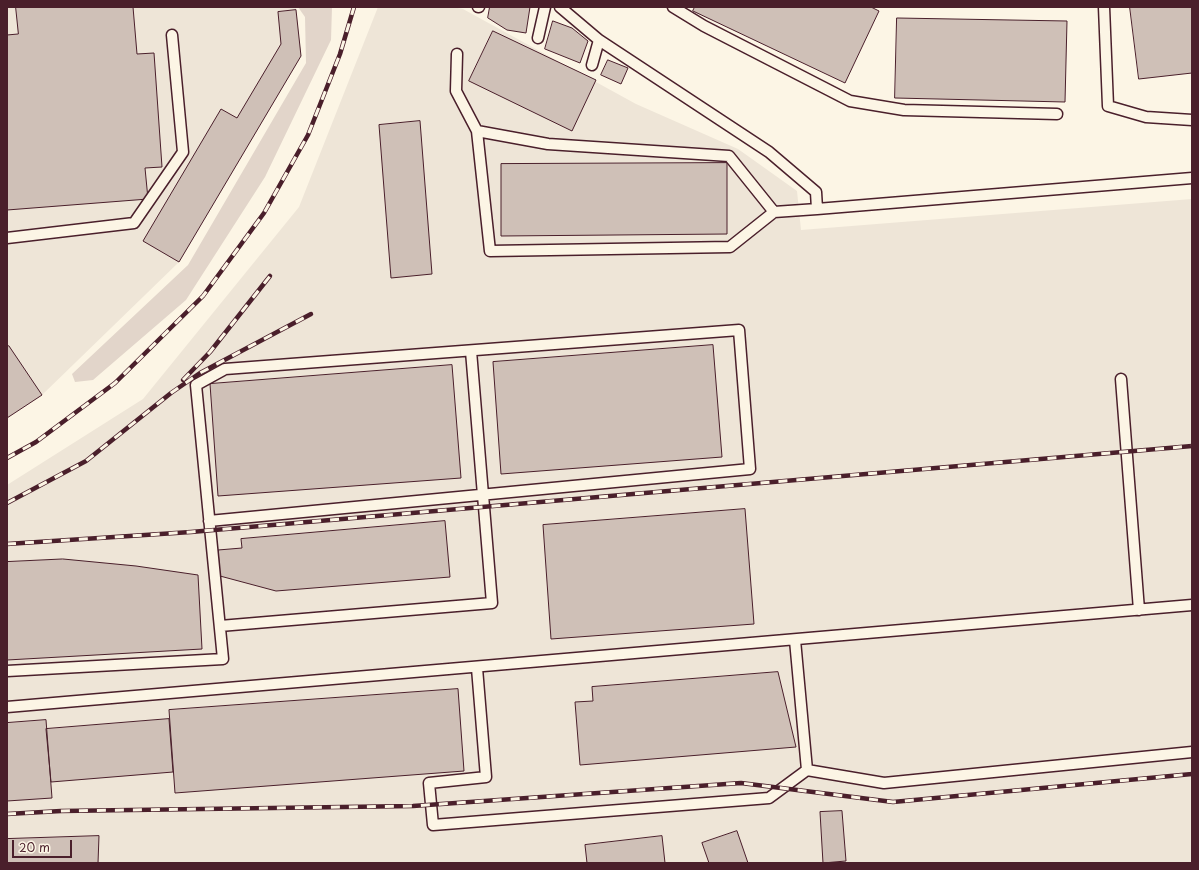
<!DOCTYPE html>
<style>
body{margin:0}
#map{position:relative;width:1199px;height:870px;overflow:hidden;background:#fcf5e5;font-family:"Playpen Sans",sans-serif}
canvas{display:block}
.frame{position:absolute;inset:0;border:8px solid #4a1f2b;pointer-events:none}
.scale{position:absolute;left:12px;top:840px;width:60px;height:18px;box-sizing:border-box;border:2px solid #4a1f2b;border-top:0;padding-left:5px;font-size:12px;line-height:14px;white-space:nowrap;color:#4a1f2b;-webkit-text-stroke:3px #fcf5e5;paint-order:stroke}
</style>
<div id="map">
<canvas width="1199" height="870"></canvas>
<div class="frame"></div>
<div class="scale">20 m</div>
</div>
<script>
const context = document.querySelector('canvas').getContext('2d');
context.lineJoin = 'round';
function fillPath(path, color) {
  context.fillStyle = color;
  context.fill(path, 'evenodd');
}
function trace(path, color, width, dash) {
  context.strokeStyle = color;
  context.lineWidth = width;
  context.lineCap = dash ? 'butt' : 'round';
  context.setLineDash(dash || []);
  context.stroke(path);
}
fillPath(new Path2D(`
 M7 7H296L301 56 179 262 42 395 7 418Z
 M378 7H452L463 9 636 104 738 149 797 191 801 230 1192 199V863H7V485L143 399 299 207Z`), '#eee5d7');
fillPath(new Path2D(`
 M298 7H332L331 40 265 177 186 300 93 380 75 382 72 374 188 265 306 63 305 17Z`), '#e2d5ca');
const building = new Path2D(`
 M16 7H133L137 54 154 53 162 167 145 168 148 199 7 210V35L18 34Z
 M490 7H530L526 33 507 30 488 18Z
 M695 7H871L879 11 845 83 693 11Z
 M1130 7H1192V73L1139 79Z
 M296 10 301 56 179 262 143 241 221 109 237 118 281 44 278 12Z
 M897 18 1067 21 1065 102 895 98Z
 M553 21 572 28 588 41 580 63 545 49Z
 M493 31 596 80 572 131 469 81Z
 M608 60 628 68 621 84 601 75Z
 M420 121 432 274 391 278 379 125Z
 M727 163V234L501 236V164Z
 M713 345 722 457 501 474 493 362Z
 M9 346 42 395 7 418V347Z
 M452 365 461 478 218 496 210 384Z
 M745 509 754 624 551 639 543 525Z
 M445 521 450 577 276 591 220 576 218 550 242 548 241 539Z
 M63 559 136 566 198 575 202 649 7 660V562Z
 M778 672 796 747 580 765 575 702 593 701 592 687Z
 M458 689 464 771 175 793 169 710Z
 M169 719 173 772 51 782 46 729Z
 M46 720 52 798 7 801V723Z
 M842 811 846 861 823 863 820 812Z
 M737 831 748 863H709L702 843Z
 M99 836 98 863H7V839Z
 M662 836 665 863H587L585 845Z`);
fillPath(building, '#cfc0b7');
trace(building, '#4a1f2b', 1);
const lane = new Path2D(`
 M478 7H479
 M560 7 599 40 769 152 816 192 817 209 1192 178
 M673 7 704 26 850 101 904 110 1057 114
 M1104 7 1108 106 1146 117 1192 120
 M538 38 545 7
 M457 54 456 91 477 131 548 144 729 156 774 212
 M592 65 599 40
 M477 131 490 251 730 247 774 212 817 209
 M7 238 134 223 183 152 172 35
 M1121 379 1139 610
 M220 626 492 603 471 351
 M795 640 807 770 884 783 1192 752
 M477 668 486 777 429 783 433 825 769 798 807 770
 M7 671 223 659 196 385 225 369 739 330 750 469 209 521
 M7 707 1192 605`);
trace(lane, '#4a1f2b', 13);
trace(lane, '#fcf5e5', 10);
const rail = new Path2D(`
 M183 380 210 352 270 276
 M7 458 36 442 115 383 203 296 264 213 308 135 340 54 354 7
 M7 503 86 461 171 393 200 373 311 314
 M7 544 191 532 1192 446
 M7 814 61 811 413 806 741 783 893 802 1192 774`);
trace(rail, '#4a1f2b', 4.5);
trace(rail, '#fcf5e5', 3, [9]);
</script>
